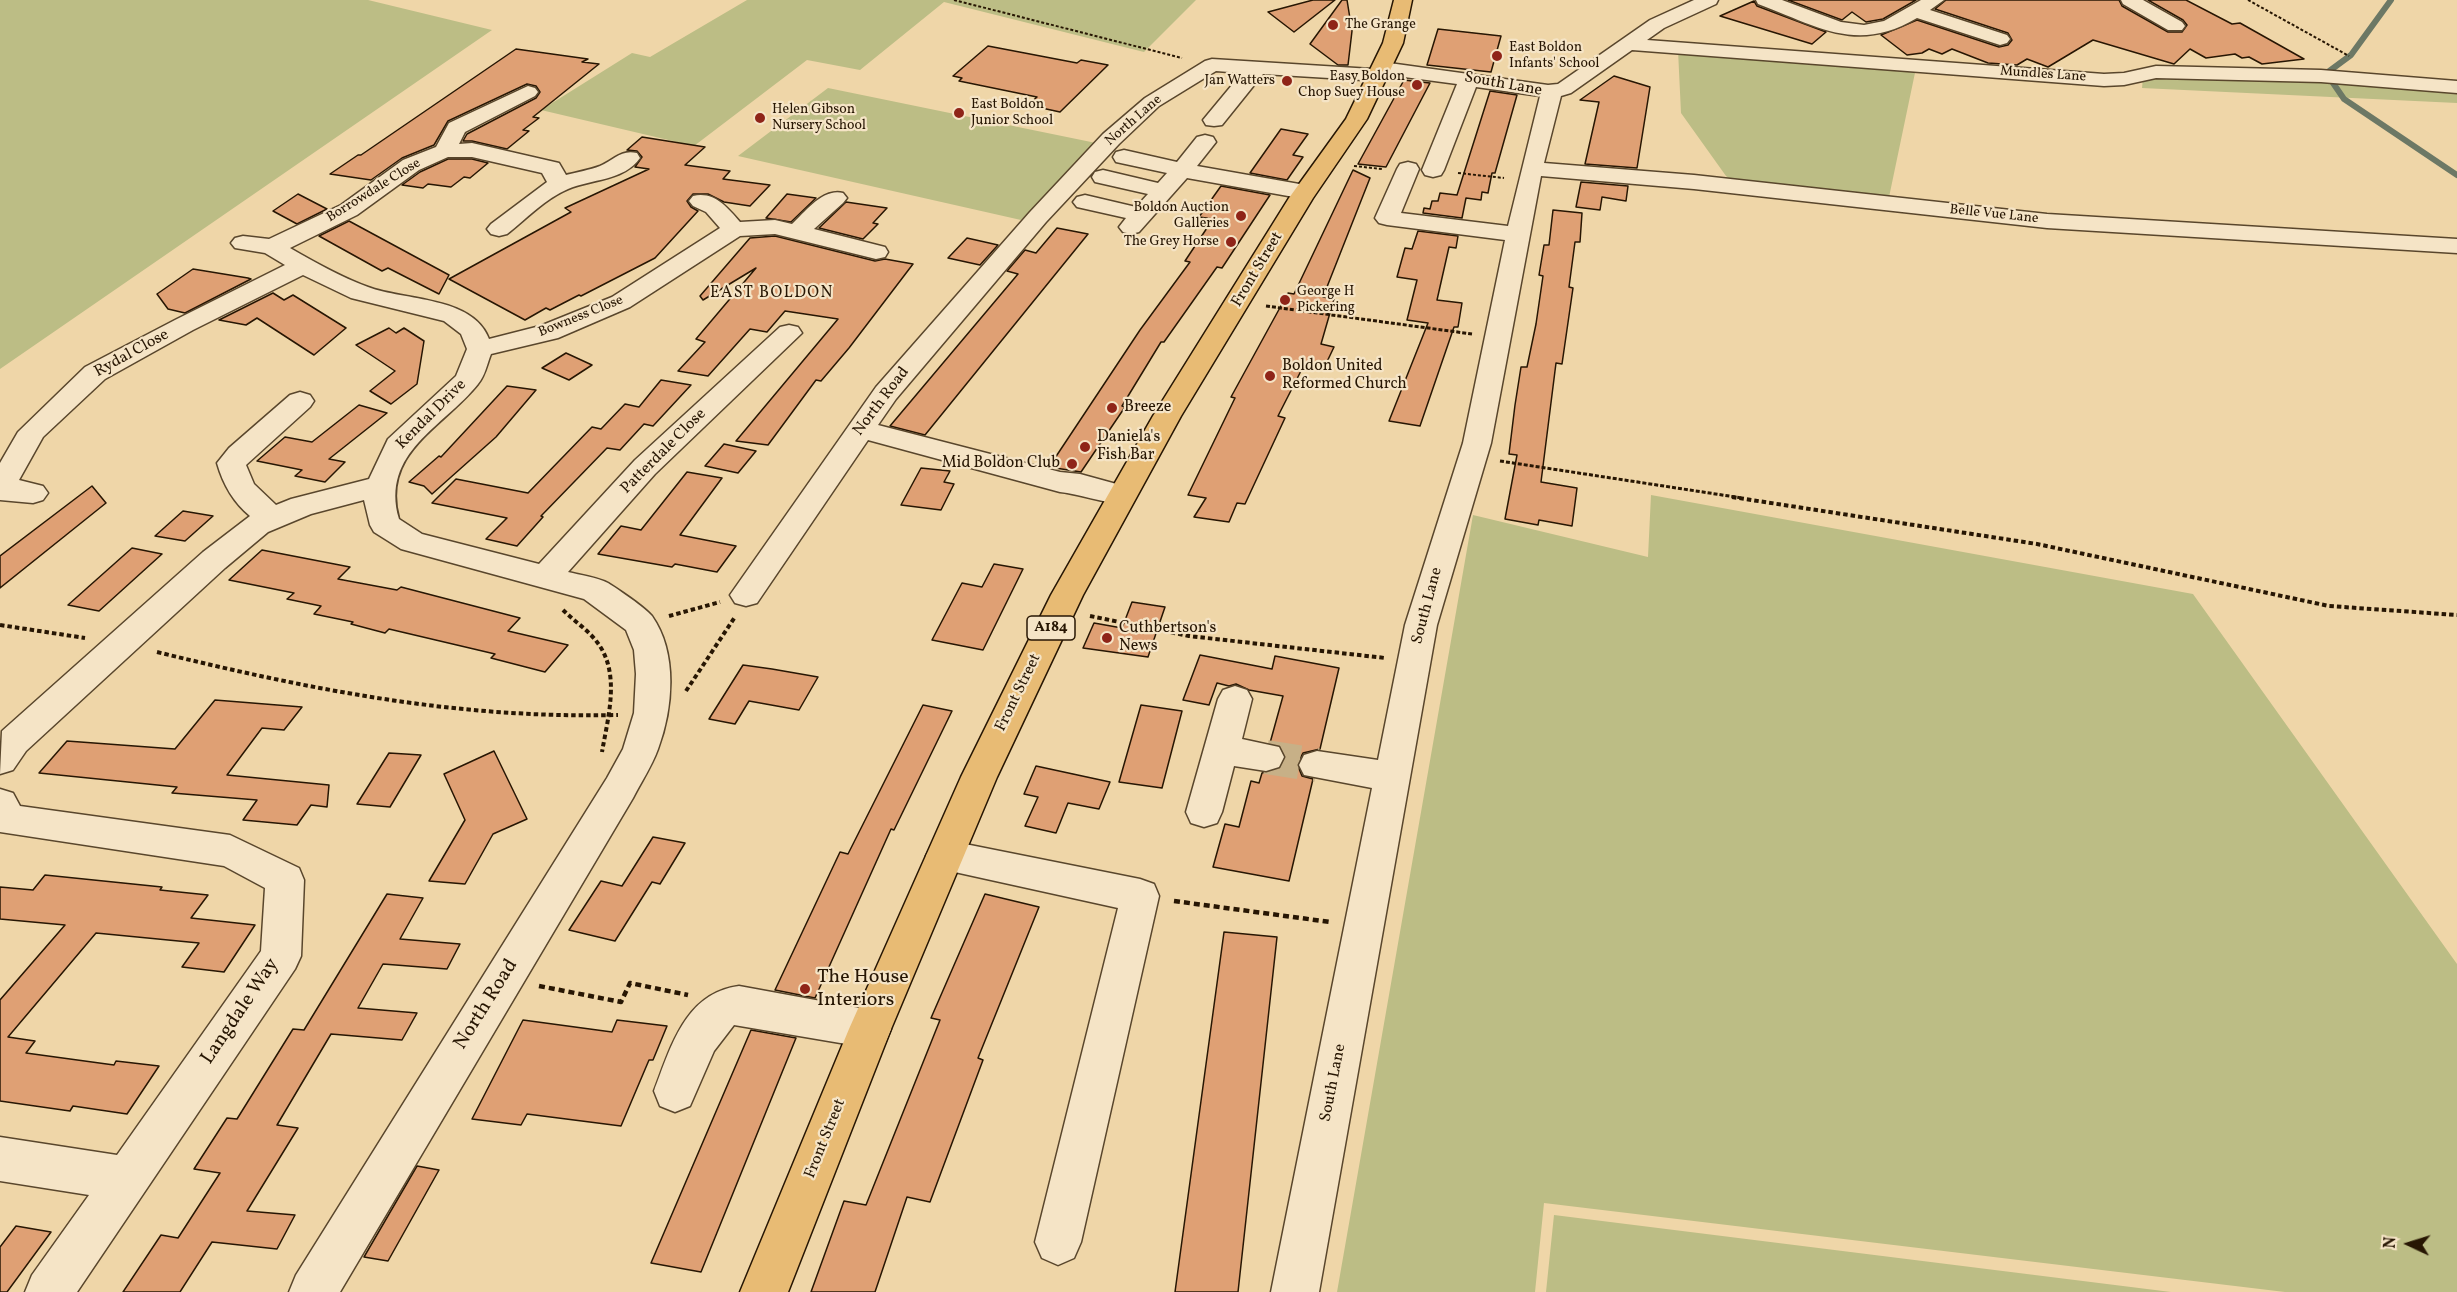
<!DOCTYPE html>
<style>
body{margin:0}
#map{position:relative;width:2457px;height:1292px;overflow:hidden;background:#efd6a8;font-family:Vollkorn,serif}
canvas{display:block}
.north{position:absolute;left:2379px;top:1214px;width:60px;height:60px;-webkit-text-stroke:4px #f5e4c6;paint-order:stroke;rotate:274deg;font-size:16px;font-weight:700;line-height:24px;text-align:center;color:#271603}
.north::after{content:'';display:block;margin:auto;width:21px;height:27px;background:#271603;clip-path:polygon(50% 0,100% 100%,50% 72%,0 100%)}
</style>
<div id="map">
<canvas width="2457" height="1292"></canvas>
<div class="north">N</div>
</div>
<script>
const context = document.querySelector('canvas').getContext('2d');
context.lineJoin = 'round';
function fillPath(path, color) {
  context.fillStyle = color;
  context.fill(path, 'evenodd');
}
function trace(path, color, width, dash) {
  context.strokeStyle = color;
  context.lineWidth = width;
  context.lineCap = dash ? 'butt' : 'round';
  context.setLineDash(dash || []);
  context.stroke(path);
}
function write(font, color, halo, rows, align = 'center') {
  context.font = font + ' Vollkorn,serif';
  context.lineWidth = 4.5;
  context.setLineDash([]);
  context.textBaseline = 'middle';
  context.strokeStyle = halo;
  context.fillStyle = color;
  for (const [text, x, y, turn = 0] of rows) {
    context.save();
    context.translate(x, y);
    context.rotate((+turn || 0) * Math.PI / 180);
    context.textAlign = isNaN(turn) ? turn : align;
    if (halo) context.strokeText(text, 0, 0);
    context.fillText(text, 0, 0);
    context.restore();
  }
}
fillPath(new Path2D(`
 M0 0H368L492 30 0 369Z
 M747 0H1196L1144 52 944 2 860 70 807 60 694 146 541 110 632 53 650 57Z
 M1678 50 1916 68 1888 202 1736 183 1726 176 1681 113Z
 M2157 73 2457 89V103L2142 88 2143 78Z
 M828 88 1096 143 1021 220 738 156Z
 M1651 495 2193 594 2457 964V1292H2285L1544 1203 1535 1292H1337L1473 515 1648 557Z
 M1554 1215 2171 1292H1546Z`), '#bcbd85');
trace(new Path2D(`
 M2328 72 2351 55 2391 0
 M2333 83 2344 99 2457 175`), '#6c7865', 6);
const building = new Path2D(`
 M1313 0H1335L1294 32 1268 12Z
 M1342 0H1347L1352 31 1348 65H1338L1310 44Z
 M1788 0H1916L1883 19 1866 22 1852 12 1842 20Z
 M1946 0H2119L2122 6 2168 32H2182L2187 25 2183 20 2148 0H2186L2232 24 2240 23 2304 59 2262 64 2249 57 2242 58 2235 54 2206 58 2190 49 2174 64 2093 40 2048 67 2027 59 2017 65 1988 63 1952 49 1942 54 1929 49 1922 53 1907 55 1881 35 1917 20 1999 47 2008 45 2012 40 2008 33 1935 9Z
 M1754 1 1757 6 1826 32 1812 44 1720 16Z
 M1438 29 1501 36 1491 72 1427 65Z
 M988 46 1077 63 1081 60 1108 65 1060 112 1028 105 1037 97 959 81 962 78 953 76Z
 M516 49 588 59 582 62 599 64 533 117 539 118 523 130 529 131 507 149 472 141H463L467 134 536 98 540 92 536 86 527 84 448 121 434 145 402 158 371 180 330 174 358 155H361Z
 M1614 76 1650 87 1637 168 1585 164 1599 102 1580 100Z
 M1404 80 1430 83 1386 167 1358 164Z
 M1490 91 1517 95 1495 173H1492L1488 193 1482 192 1481 200 1466 198 1462 218 1423 213 1424 208 1430 209 1432 201H1438L1440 193 1457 195Z
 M1281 129 1308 134 1293 155 1303 157 1287 180 1250 173Z
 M642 137 705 147 685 165 730 171 723 179 770 185 750 206 724 202 708 194H693L687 201 691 207 698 211 655 258 581 296 579 295 550 310 546 308 525 320 449 279 571 212 565 208 649 169 635 167 642 157 637 151 627 150Z
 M448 159H472L488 163 470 178 464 177 451 187 428 184 423 188 402 185 420 172Z
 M1353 170 1370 178 1323 297 1334 299 1321 344 1334 347 1324 368 1304 365 1278 416 1285 418 1245 504 1237 503 1229 522 1194 517 1206 498 1188 495 1235 398 1231 397 1288 293 1294 294Z
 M1581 182 1628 186 1626 201 1602 197 1600 210 1576 207Z
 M1221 186 1270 195 1222 268 1217 267 1164 342H1161L1122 406 1125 407 1081 472 1049 467 1140 330 1190 262 1185 261 1213 219 1199 217Z
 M298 194 327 209 297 224 273 211Z
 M787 194 816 198 791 222 766 218Z
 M846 202 887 208 873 223 878 224 863 239 819 228Z
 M1553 210 1582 213 1580 242H1575L1569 287 1573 288 1562 364 1556 363 1541 482 1577 488 1572 526 1539 520 1538 525 1505 519 1517 455 1509 454 1515 405 1521 367H1527L1536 324 1543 276 1539 275 1544 245H1549Z
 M349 221 449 275 439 294 388 268 382 271 319 236Z
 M1057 228 1088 234 925 435 890 426 1018 274 1007 271 1025 250 1036 253Z
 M1418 231 1458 236 1456 248 1449 247 1437 300 1462 303 1458 327H1454L1420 426 1389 421 1428 323 1407 320 1417 280 1397 277 1405 248 1412 249Z
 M775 236 875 261 885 259 913 264 849 348 821 381 816 380 768 445 736 441 838 319 785 311 767 332 750 329 708 376 678 371 705 342 696 339 756 268 703 300 700 296 750 238Z
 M967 238 998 245 980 265 948 258Z
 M193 269 248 278 251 279 185 313 168 309 157 294Z
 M273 293 284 300 293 295 346 328 314 355 257 318 246 325 219 320Z
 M389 328 396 333 404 328 424 341 417 384 391 404 370 391 395 371 356 345Z
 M566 353 592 365 569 380 542 368Z
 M661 380 691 385 653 426 644 424 620 450 607 448 541 516 543 517 517 546 486 539 507 518 432 503 456 479 528 493 592 427 601 429 625 404 639 407Z
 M507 386 536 390 496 437 432 494 424 486 409 482 439 456 441 457Z
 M359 405 387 413 329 459 345 462 325 482 295 476 302 470 257 461 285 437 312 442Z
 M724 444 756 451 738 473 705 466Z
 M921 468 950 471 944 482 954 484 941 510 901 505Z
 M687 472 722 478 680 535 736 546 717 572 675 564 672 567 598 554 621 526 641 530Z
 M92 486 106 503 0 588V556Z
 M183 511 213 516 185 541 155 536Z
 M132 548 162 554 99 611 68 605Z
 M262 550 350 567 338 579 397 590 401 587 520 618 508 631 568 645 545 672 491 658 495 654 389 629 385 633 351 624 353 622 314 614 321 606 287 599 294 593 229 580Z
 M994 564 1023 569 983 650 932 640 962 583 982 587Z
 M1132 602 1165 607 1148 657 1083 648 1094 623 1122 628Z
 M1200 655 1272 669 1275 656 1339 668 1320 749 1303 753 1297 764 1302 776 1313 779 1289 881 1213 867 1225 824 1239 827 1251 781 1259 783 1262 773 1280 769 1286 758 1281 746 1270 743 1283 696 1249 690 1236 684 1229 686 1217 683 1209 705 1183 700Z
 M743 665 772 669 818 677 799 710 749 701 735 724 709 719Z
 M215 700 302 707 284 730 262 728 227 775 329 785 327 807 311 805 297 825 243 820 257 800 172 793 177 787 39 773 67 741 175 749Z
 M923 705 952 711 894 830 891 829 815 998 775 990 840 852 848 854Z
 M1141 705 1182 711 1162 788 1119 782Z
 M494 751 527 819 493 834 465 884 429 881 465 820 444 774Z
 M389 753 421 755 390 807 357 804Z
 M1036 766 1110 782 1099 809 1068 803 1056 833 1025 826 1038 797 1024 794Z
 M653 837 685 843 660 884 652 882 615 941 569 930 601 881 622 886Z
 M45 875 162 887 160 890 208 895 191 918 255 925 224 972 182 967 199 943 96 933 8 1037 35 1041 26 1053 114 1065 116 1061 159 1066 127 1114 73 1106 70 1111 0 1101V1000L65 925 0 919V887L33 890Z
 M387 894 423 898 400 939 460 944 447 969 383 964 358 1008 417 1013 402 1040 331 1034 277 1125 298 1128 247 1211 295 1215 277 1249 212 1242 180 1292H123L161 1235 178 1238 220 1173 194 1169 227 1118 237 1119 293 1029 304 1030Z
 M985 894 1039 907 978 1058 983 1060 930 1202 907 1197 875 1292H811L844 1201 866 1205 940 1020 931 1018Z
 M1224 932 1277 937 1238 1292H1175Z
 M523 1020 612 1032 617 1020 667 1026 653 1060H649L621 1126 527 1114 521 1125 472 1119Z
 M751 1030 796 1038 701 1272 651 1263Z
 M417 1166 439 1170 388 1261 364 1257Z
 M16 1226 51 1232 7 1292H0V1247Z`);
fillPath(building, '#dfa074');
trace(building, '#271603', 1.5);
trace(new Path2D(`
 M1266 757 1317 765`), '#c7b087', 34, [34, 16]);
const minor = new Path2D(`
 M1694 0H1718L1716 4 1664 28 1647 40 2104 74 2124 73 2156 66 2321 70 2457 81V93L2321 82 2156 78 2124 85 2104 86 1632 50 1571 93 1561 96 1544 163 1694 175 2047 214 2457 239V253L2047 228 1694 189 1541 176 1491 443 1437 625 1319 1292H1271L1372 788 1304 775 1299 765 1304 755 1317 751 1378 760 1405 625 1463 443 1505 240 1387 225 1379 223 1375 218 1397 169 1400 164 1408 162 1416 164 1419 169 1401 213 1508 226 1540 96 1476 87 1444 170 1441 175 1433 177 1425 175 1422 170 1457 84 1389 75 1386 79 1379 81 1263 74 1222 125 1214 126 1206 125 1203 120 1242 73 1216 71 1159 106 1119 144 1046 222 896 399 878 425 1060 472 1080 474 1131 488 1136 495 1131 502C1112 507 1082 494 1060 492L868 440 757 603 746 606 735 603 730 595 876 387 1030 212 1103 134 1145 98 1205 61 1212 59 1372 69 1375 64 1382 62 1548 85 1558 84 1650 20Z
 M1756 0H1782L1841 22 1864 25 1884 21 1921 0H1944L1930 10 2007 35 2010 39 2007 43 2000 45 1917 18C1857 54 1817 26 1758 4Z
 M2121 0H2143L2182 22 2185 26 2182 30H2168L2123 4Z
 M528 86 535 88 538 92 535 96 465 132 459 144 472 143 559 163 566 175C577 172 590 170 600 166 614 160 621 149 637 153L640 158C624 181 591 179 568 189 546 198 526 219 507 234L499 236 491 234 487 229 491 224 547 182 542 173 472 157H448L419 170 357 215 290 248C314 262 341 277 368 287 405 301 473 296 489 339L540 326 612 297 720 228 706 212 693 206 689 201 693 196C714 191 727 207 740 222L775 220 792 224C806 211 823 188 843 193L847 198 843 203 814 229 885 247 888 252 885 257 876 259 775 234 740 236 630 307 558 338 491 354C487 364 485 376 478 384 444 427 380 452 399 519L422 534 539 564 635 460 780 327 789 325 798 327 802 333 655 474 568 572C580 575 597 577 608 583 619 590 644 607 652 616 678 653 673 709 658 749 652 766 641 782 633 798L340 1292H289L296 1275 607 778 623 749 634 713 636 674 634 650 626 630 584 599 401 549 374 532 370 525 364 500 311 514 268 532 225 568 26 751 13 770 0 774 2 731 203 552 250 516C233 502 223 484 217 463L229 448 290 395 300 392 310 395 314 401 310 407 246 465 254 484 276 505 291 499 369 479 388 439 456 376 467 349 461 334 444 321 351 298 303 275 193 330 105 379 43 437 19 480 43 486 48 493 43 500 33 503 0 500V463L18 432 85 367 175 320 285 265 265 253 235 248 231 243 235 238 243 236 269 239 341 205 403 160 436 147 449 123Z
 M1205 135 1213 137 1216 142 1197 166 1305 185 1313 187 1316 192 1313 197 1305 199 1187 178 1139 232 1131 234 1123 232 1119 227 1126 218 1077 207 1073 202 1077 197 1085 195 1136 207 1148 194 1095 182 1092 177 1095 172 1103 170 1158 183 1167 173 1116 162 1113 157 1116 152 1124 150 1177 162 1197 137Z
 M1235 686 1247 690 1252 699 1242 739 1279 747 1284 757 1279 767 1266 771 1234 766 1222 812 1217 823 1204 827 1191 823 1186 812 1218 699 1223 690Z
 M0 789 13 793 20 806 230 835 299 868 304 880 301 956 295 969 77 1292H25L32 1275 89 1195 0 1181V1137L117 1155 261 951 265 888 224 866 0 832Z
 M945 840 1140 879 1154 884 1159 896 1081 1242 1074 1258 1058 1265 1042 1258 1035 1242 1118 908 932 867 926 856 932 845Z
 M739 986 870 1010 885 1015 891 1029 885 1043 870 1048 734 1025 714 1051 690 1106 675 1112 660 1106 654 1091C671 1047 685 993 739 986Z`);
const major = new Path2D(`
 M1394 0H1412L1403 43 1367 119 1313 198 1181 416 1083 595 997 777 891 1029 788 1292H740L849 1029 961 777 1051 595 1153 416 1289 198 1346 119 1383 43Z`);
trace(minor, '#59462c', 3);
trace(major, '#271603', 3);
trace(new Path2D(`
 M954 0 1182 58
 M2248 0 2349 56
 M1354 166 1382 169
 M1458 173 1504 178`), '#271603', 2, [3, 2]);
trace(new Path2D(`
 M1266 306 1472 334
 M1500 461 1742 498`), '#271603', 3, [4, 2]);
trace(new Path2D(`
 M1732 497 2037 544 2329 606 2457 615
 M563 610C574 621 588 630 597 642 621 673 608 717 602 752
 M669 616 720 602
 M1090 616 1189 636 1385 658
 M0 625 85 638
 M157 652C312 690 458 719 618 715
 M686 691 735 617`), '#271603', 4, [4.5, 3]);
trace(new Path2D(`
 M1174 901 1330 922
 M539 986 621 1002 630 983 688 995`), '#271603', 4.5, [6, 4]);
fillPath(minor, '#f5e4c6');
fillPath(major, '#e8bb74');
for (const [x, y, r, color] of [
 [1333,25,6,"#8f2418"],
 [1497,56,6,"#8f2418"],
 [1287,81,6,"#8f2418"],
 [1417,85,6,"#8f2418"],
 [959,113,6,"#8f2418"],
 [760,118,6,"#8f2418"],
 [1241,216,6,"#8f2418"],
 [1231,242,6,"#8f2418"],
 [1285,300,6,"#8f2418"],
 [1270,376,6,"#8f2418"],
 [1112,408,6,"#8f2418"],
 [1085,447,6,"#8f2418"],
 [1072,464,6,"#8f2418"],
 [1107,638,6,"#8f2418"],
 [805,989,6,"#8f2418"]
]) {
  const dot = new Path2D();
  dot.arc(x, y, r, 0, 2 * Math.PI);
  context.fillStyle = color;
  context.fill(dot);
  trace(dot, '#f5e4c6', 2);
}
write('14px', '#271603', '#f5e4c6', [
 ["The Grange",1345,25],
 ["East Boldon",1509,48],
 ["Infants' School",1509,64],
 ["Easy Boldon",1405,77,"right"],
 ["Chop Suey House",1405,93,"right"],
 ["Jan Watters",1275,81,"right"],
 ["East Boldon",971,105],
 ["Junior School",971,121],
 ["Helen Gibson",772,110],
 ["Nursery School",772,126],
 ["Boldon Auction",1229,208,"right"],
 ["Galleries",1229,224,"right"],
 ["The Grey Horse",1219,242,"right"],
 ["George H",1297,292],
 ["Pickering",1297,308]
], 'left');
write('14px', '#271603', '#f5e4c6', [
 ["Mundles Lane",2043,75,4],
 ["North Lane",1134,121,-41],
 ["Borrowdale Close",374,191,-32],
 ["Belle Vue Lane",1994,215,6],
 ["Bowness Close",581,317,-22]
]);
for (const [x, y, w] of [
 [1051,628,48]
]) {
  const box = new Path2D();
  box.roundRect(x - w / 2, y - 12, w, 24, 4.5);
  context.fillStyle = '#f5e4c6';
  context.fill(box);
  trace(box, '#271603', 1.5);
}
write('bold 15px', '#271603', null, [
 ["A184",1051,628]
]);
write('16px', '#271603', '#f5e4c6', [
 ["South Lane",1503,85,10],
 ["Front Street",1258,270,-59],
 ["Rydal Close",132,354,-29],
 ["North Road",882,402,-53],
 ["Kendal Drive",432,415,-45],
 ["Patterdale Close",664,452,-45],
 ["South Lane",1428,606,-75],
 ["Front Street",1019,693,-64],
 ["South Lane",1334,1083,-79],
 ["Front Street",826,1139,-68]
]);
context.letterSpacing = '1.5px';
write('16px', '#271603', '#f5e4c6', [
 ["EAST BOLDON",772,294]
]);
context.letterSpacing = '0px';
write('16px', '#271603', '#f5e4c6', [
 ["Boldon United",1282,367],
 ["Reformed Church",1282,385],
 ["Breeze",1124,408],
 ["Daniela's",1097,438],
 ["Fish Bar",1097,456],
 ["Mid Boldon Club",1060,464,"right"],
 ["Cuthbertson's",1119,629],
 ["News",1119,647]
], 'left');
write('20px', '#271603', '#f5e4c6', [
 ["The House",817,978],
 ["Interiors",817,1001]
], 'left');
write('20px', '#271603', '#f5e4c6', [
 ["North Road",487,1005,-58],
 ["Langdale Way",241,1012,-56]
]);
</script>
